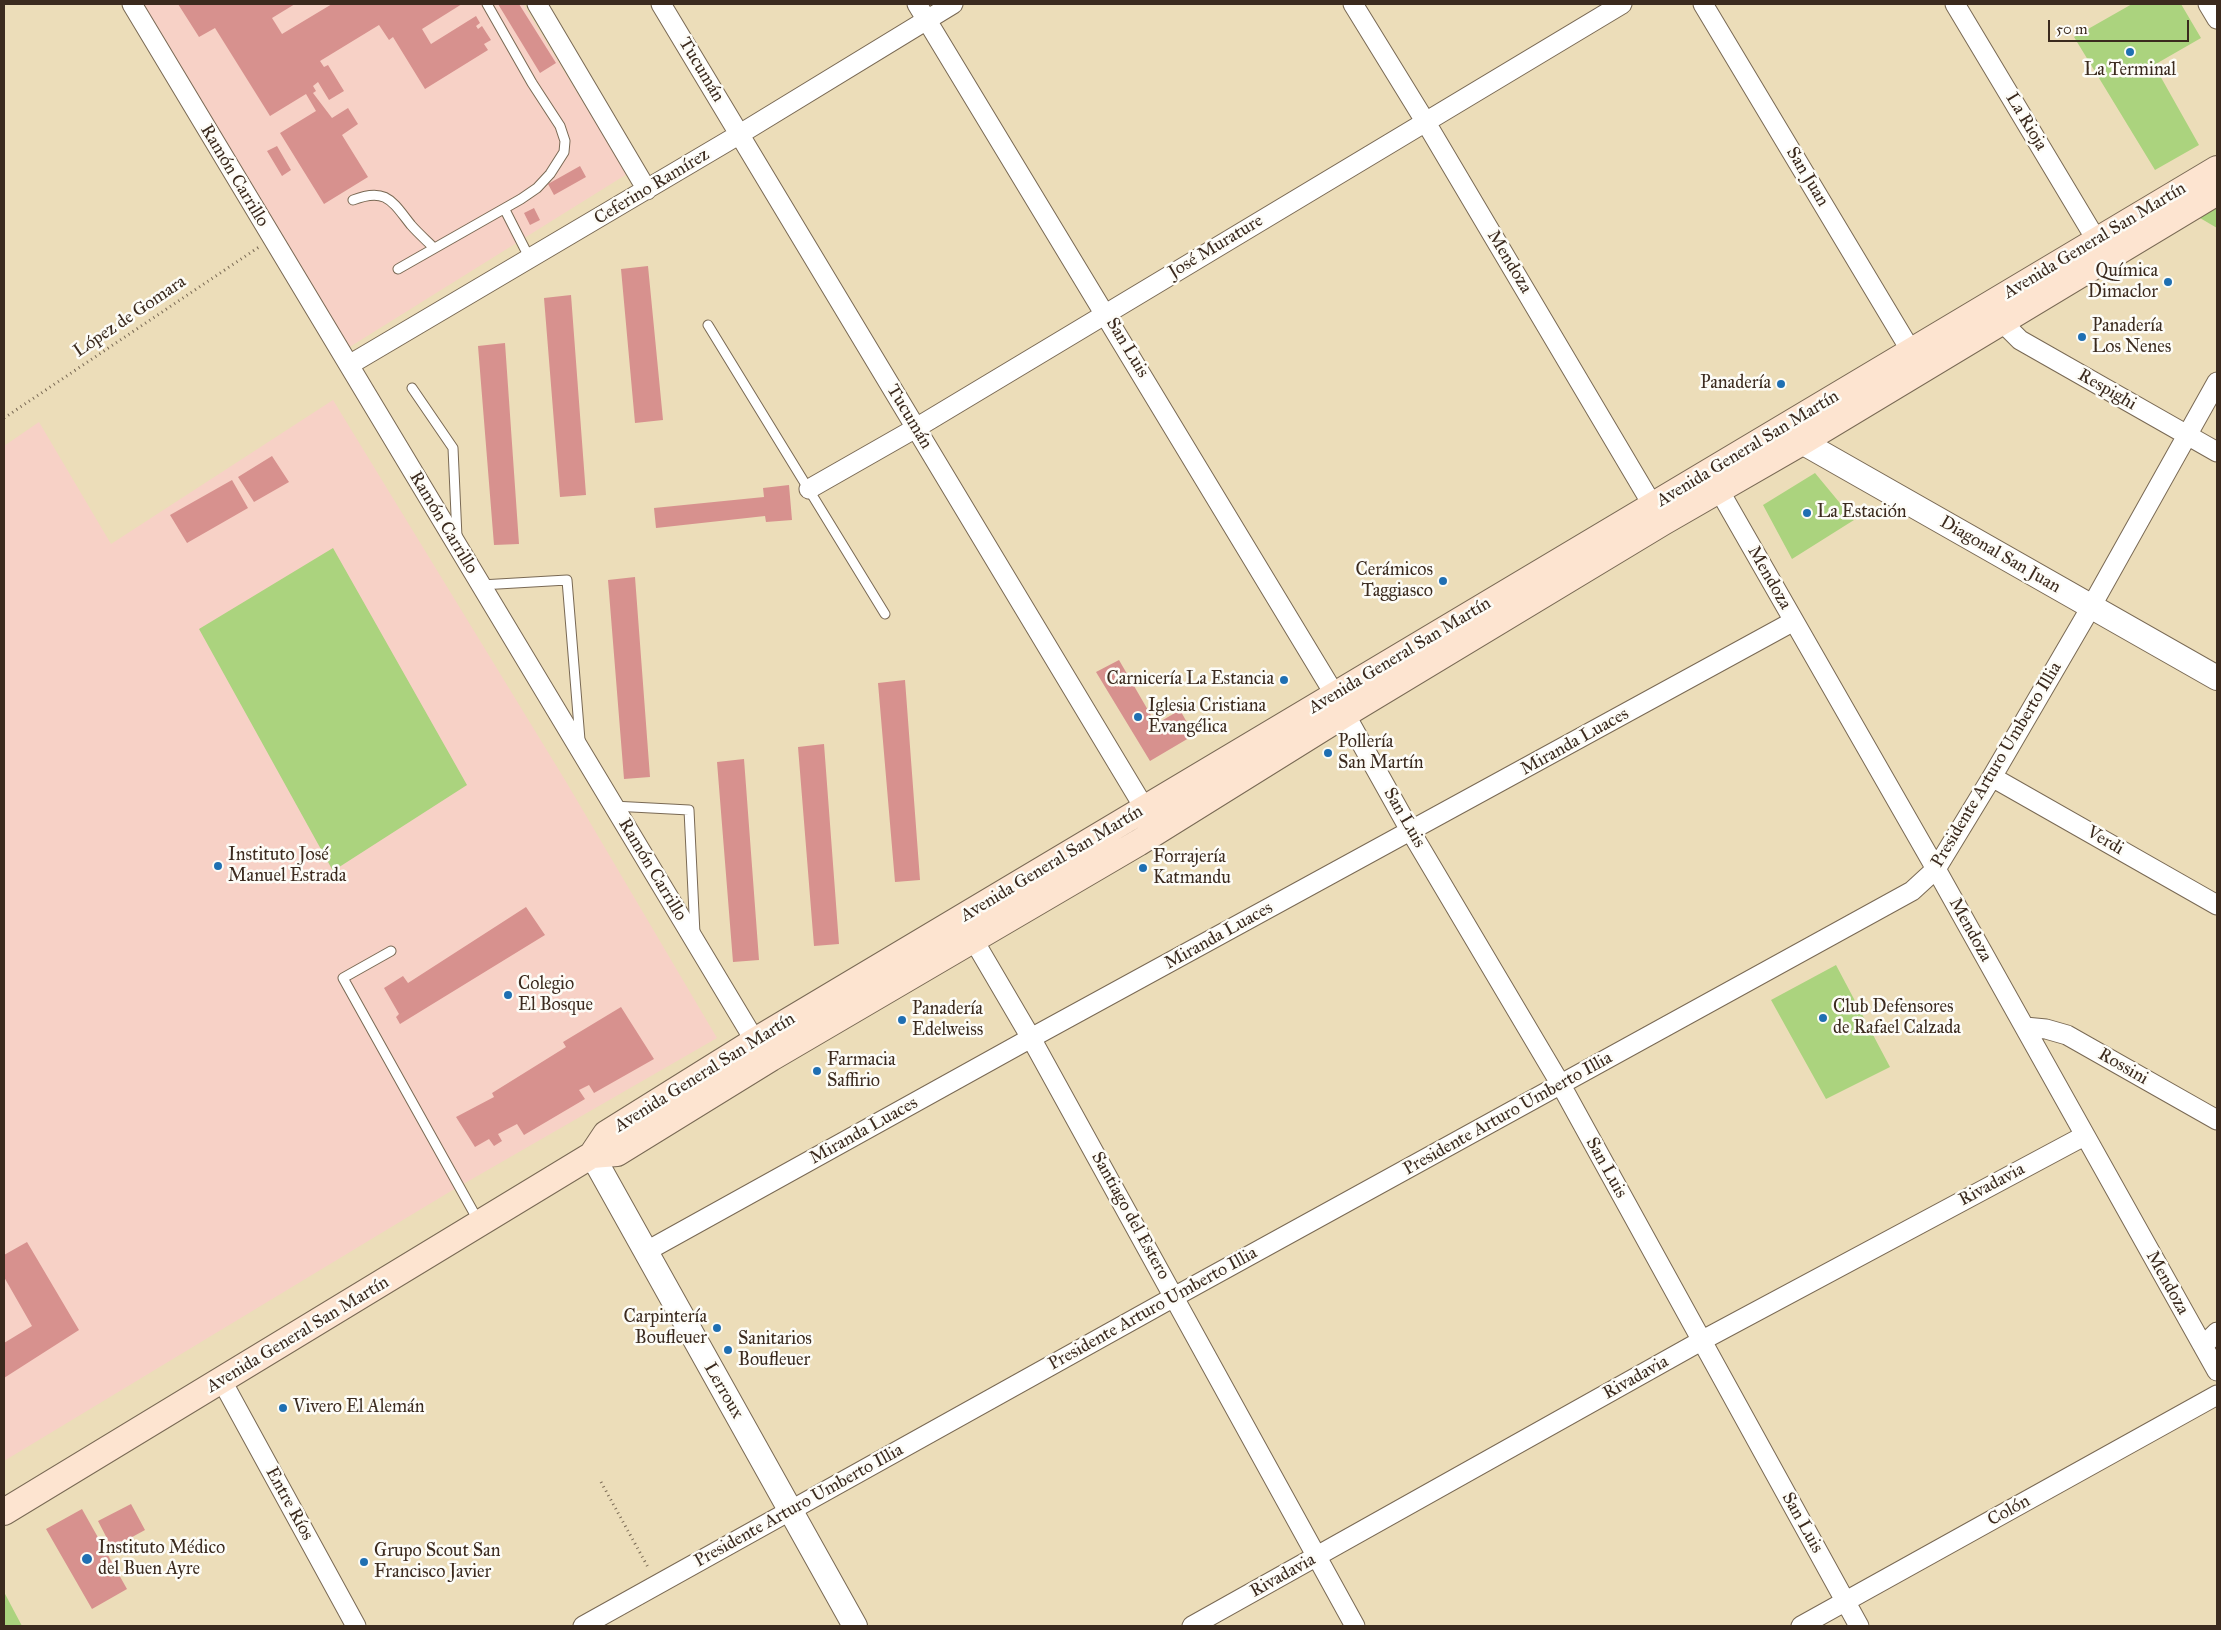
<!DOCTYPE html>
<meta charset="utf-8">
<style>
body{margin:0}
#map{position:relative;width:2221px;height:1630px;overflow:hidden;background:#ecddb9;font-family:"IM FELL Great Primer",serif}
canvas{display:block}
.frame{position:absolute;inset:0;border:5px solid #3b2a1e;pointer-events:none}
.scale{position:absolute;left:2048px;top:20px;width:141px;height:22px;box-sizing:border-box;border:2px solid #3b2a1e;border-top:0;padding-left:6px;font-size:15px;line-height:18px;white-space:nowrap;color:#3b2a1e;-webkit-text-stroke:4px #fdfcf7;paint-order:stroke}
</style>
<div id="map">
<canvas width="2221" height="1630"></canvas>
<div class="frame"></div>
<div class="scale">50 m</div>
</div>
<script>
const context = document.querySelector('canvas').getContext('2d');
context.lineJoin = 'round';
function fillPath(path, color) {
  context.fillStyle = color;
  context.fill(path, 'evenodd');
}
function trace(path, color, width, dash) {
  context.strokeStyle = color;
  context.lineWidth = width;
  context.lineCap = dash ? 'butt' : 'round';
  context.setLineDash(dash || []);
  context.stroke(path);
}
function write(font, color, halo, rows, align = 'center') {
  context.font = font + ' "IM FELL Great Primer",serif';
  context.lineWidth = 5;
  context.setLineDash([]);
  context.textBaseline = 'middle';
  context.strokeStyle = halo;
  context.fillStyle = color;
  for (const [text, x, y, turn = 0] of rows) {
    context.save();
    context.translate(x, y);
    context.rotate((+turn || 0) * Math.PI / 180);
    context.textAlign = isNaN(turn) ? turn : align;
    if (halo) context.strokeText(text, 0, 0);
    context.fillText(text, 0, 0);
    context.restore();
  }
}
fillPath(new Path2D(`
 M143 4H523L627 174 348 348Z
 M333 400 565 780 717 1038 446 1194 4 1461V446L39 422 111 544Z`), '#f7d1c6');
fillPath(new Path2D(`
 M2132 4H2181L2201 38 2154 65 2199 145 2155 170 2074 37Z
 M2217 207V228L2200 218Z
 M1815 473 1854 520 1792 559 1763 505Z
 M333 548 467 785 333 871 199 629Z
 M1836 965 1890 1067 1826 1099 1771 1000Z
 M4 1592 22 1626H4Z`), '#abd37e');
fillPath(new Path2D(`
 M178 4H295L272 18 282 34 332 4H462L422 29 431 44 476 16 480 23 476 26 478 29 482 26 491 40 484 44 488 50 425 89 393 37 389 40 379 25 320 61 324 67 328 65 344 91 329 100 318 82 313 86 316 91 313 93 332 118 348 108 358 124 342 135 368 177 324 204 280 133 316 111 306 94 270 116 215 28 199 37Z
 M498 4H519L556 63 540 73Z
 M277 146 291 170 282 176 267 151Z
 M580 166 586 177 554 195 548 184Z
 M534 208 540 220 530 225 524 213Z
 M648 266 663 420 635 423 621 269Z
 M571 295 586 495 560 497 544 298Z
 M505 343 519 544 494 545 478 346Z
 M272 456 289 482 254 502 238 477Z
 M232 480 248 508 187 543 170 515Z
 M789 485 792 520 766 522 765 516 656 528 654 508 764 497 763 488Z
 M635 577 650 777 624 779 608 580Z
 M1119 660 1156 724 1180 710 1194 735 1150 761 1096 672Z
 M905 680 920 880 895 882 878 683Z
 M824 744 839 944 814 946 798 747Z
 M744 759 759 960 733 962 717 762Z
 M526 907 545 935 400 1024 396 1017 399 1014 384 988 403 976 408 983Z
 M621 1007 654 1059 594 1093 589 1085 579 1090 585 1099 524 1135 517 1124 498 1134 502 1141 494 1146 489 1139 475 1147 456 1117 494 1097 492 1093 566 1047 563 1042Z
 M27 1242 79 1330 4 1378V1343L32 1326 4 1277V1255Z
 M131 1504 145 1530 112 1548 98 1521Z
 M82 1509 127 1589 92 1609 46 1529Z`), '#d7918e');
const service = new Path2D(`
 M353 200C386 187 392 201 411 225 418 233 426 240 434 248
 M505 210 530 259
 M398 269 521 199 537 188 550 174 564 152 565 141 560 126 532 83 487 4
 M708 325 885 614
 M412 388 453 448 457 537
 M481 585 567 580 580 740
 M613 806 689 810 695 934
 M391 951 343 978 479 1222`);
const minor = new Path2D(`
 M132 4 755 1041
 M537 4 647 190
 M661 4 1151 819
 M917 4 1335 695
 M1353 4 1425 121 1659 516
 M1703 4 1911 351
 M1955 4 2097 241
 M2208 4 2217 19
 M2002 322 2020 340 2217 452
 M349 365 740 134 953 4
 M809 489 916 428 1622 4
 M1719 490 1936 869 2217 1371
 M1345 714 1411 832 1561 1085 1859 1626
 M1992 777 2217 905
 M973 939 1031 1038 1355 1626
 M2025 1027 2046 1029 2067 1035 2217 1120
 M645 1252 1031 1038 1794 621
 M2203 1346 2217 1332
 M222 1381 356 1626
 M583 1626 1174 1297 1912 891 1936 869 1992 777 2091 607 2217 382
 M1192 1626 1701 1341 2084 1136
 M1801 1626 2217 1395`);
const tertiary = new Path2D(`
 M1789 430 1802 442 2217 678
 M592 1155 855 1626`);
const secondary = new Path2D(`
 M592 1155 617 1153 771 1058 1138 843 1345 714 1663 522 1802 442 2217 192
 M4 1512 592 1155 606 1134 755 1041 2217 169`);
trace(service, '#796954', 11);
trace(minor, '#796954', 21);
trace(tertiary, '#796954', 26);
trace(secondary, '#796954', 28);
trace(new Path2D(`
 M4 418 259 247
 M601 1482 649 1569`), '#796954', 3, [1, 4]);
trace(service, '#fff', 9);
trace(minor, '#fff', 19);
trace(tertiary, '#fff', 24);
trace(secondary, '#fde4d0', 26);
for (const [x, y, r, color] of [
 [2130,52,5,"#1f6fb2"],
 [2168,282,5,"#1f6fb2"],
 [2082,337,5,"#1f6fb2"],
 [1781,384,5,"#1f6fb2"],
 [1807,513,5,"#1f6fb2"],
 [1443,581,5,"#1f6fb2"],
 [1284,680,5,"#1f6fb2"],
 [1138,717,5,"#1f6fb2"],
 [1328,753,5,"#1f6fb2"],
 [218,866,5,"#1f6fb2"],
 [1143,868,5,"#1f6fb2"],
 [508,995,5,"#1f6fb2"],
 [1823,1018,5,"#1f6fb2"],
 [902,1020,5,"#1f6fb2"],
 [817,1071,5,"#1f6fb2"],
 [717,1328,5,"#1f6fb2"],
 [728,1350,5,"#1f6fb2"],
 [283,1408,5,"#1f6fb2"],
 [87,1559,6,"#1f6fb2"],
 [364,1562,5,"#1f6fb2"]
]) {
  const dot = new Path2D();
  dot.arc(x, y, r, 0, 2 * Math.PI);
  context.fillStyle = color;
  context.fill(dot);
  trace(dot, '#fdfcf7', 2);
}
write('18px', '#3b2a1e', '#fdfcf7', [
 ["Tucumán",701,70,59],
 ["La Rioja",2026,122,59],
 ["Ramón Carrillo",234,176,59],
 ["San Juan",1807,177,59],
 ["Ceferino Ramírez",652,187,-31],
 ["Avenida General San Martín",2095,241,-31],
 ["José Murature",1216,247,-31],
 ["Mendoza",1509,262,59],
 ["López de Gomara",130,317,-34],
 ["San Luis",1127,348,59],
 ["Respighi",2107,390,30],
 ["Tucumán",909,417,59],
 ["Avenida General San Martín",1748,449,-31],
 ["Ramón Carrillo",443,523,59],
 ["Diagonal San Juan",2000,555,30],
 ["Mendoza",1769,578,60],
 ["Avenida General San Martín",1400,656,-31],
 ["Miranda Luaces",1575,742,-29],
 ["Presidente Arturo Umberto Illia",1997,765,-59],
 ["San Luis",1404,818,60],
 ["Verdi",2105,841,30],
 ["Avenida General San Martín",1052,864,-31],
 ["Ramón Carrillo",652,870,59],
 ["Mendoza",1970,930,61],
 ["Miranda Luaces",1219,936,-29],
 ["Rossini",2123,1067,30],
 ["Avenida General San Martín",705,1073,-32],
 ["Presidente Arturo Umberto Illia",1508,1114,-29],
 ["Miranda Luaces",864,1131,-29],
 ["San Luis",1606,1168,61],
 ["Rivadavia",1992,1185,-28],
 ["Santiago del Estero",1130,1216,61],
 ["Mendoza",2167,1283,61],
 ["Presidente Arturo Umberto Illia",1153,1309,-29],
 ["Avenida General San Martín",298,1335,-31],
 ["Rivadavia",1636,1378,-29],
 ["Lerroux",723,1391,60],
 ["Entre Ríos",289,1504,61],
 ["Presidente Arturo Umberto Illia",799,1506,-29],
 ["Colón",2009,1511,-29],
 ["San Luis",1802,1523,61],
 ["Rivadavia",1283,1576,-29]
]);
write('18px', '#3b2a1e', '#fdfcf7', [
 ["La Terminal",2130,71,"center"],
 ["Química",2158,272,"right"],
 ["Dimaclor",2158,293,"right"],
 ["Panadería",2092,327],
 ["Los Nenes",2092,348],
 ["Panadería",1771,384,"right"],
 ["La Estación",1817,513],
 ["Cerámicos",1433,571,"right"],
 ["Taggiasco",1433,592,"right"],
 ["Carnicería La Estancia",1274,680,"right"],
 ["Iglesia Cristiana",1148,707],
 ["Evangélica",1148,728],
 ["Pollería",1338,743],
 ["San Martín",1338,764],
 ["Instituto José",228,856],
 ["Manuel Estrada",228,877],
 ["Forrajería",1153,858],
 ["Katmandu",1153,879],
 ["Colegio",518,985],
 ["El Bosque",518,1006],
 ["Club Defensores",1833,1008],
 ["de Rafael Calzada",1833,1029],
 ["Panadería",912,1010],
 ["Edelweiss",912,1031],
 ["Farmacia",827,1061],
 ["Saffirio",827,1082],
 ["Carpintería",707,1318,"right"],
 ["Boufleuer",707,1339,"right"],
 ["Sanitarios",738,1340],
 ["Boufleuer",738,1361],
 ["Vivero El Alemán",293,1408],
 ["Instituto Médico",98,1549],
 ["del Buen Ayre",98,1570],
 ["Grupo Scout San",374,1552],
 ["Francisco Javier",374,1573]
], 'left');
</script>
